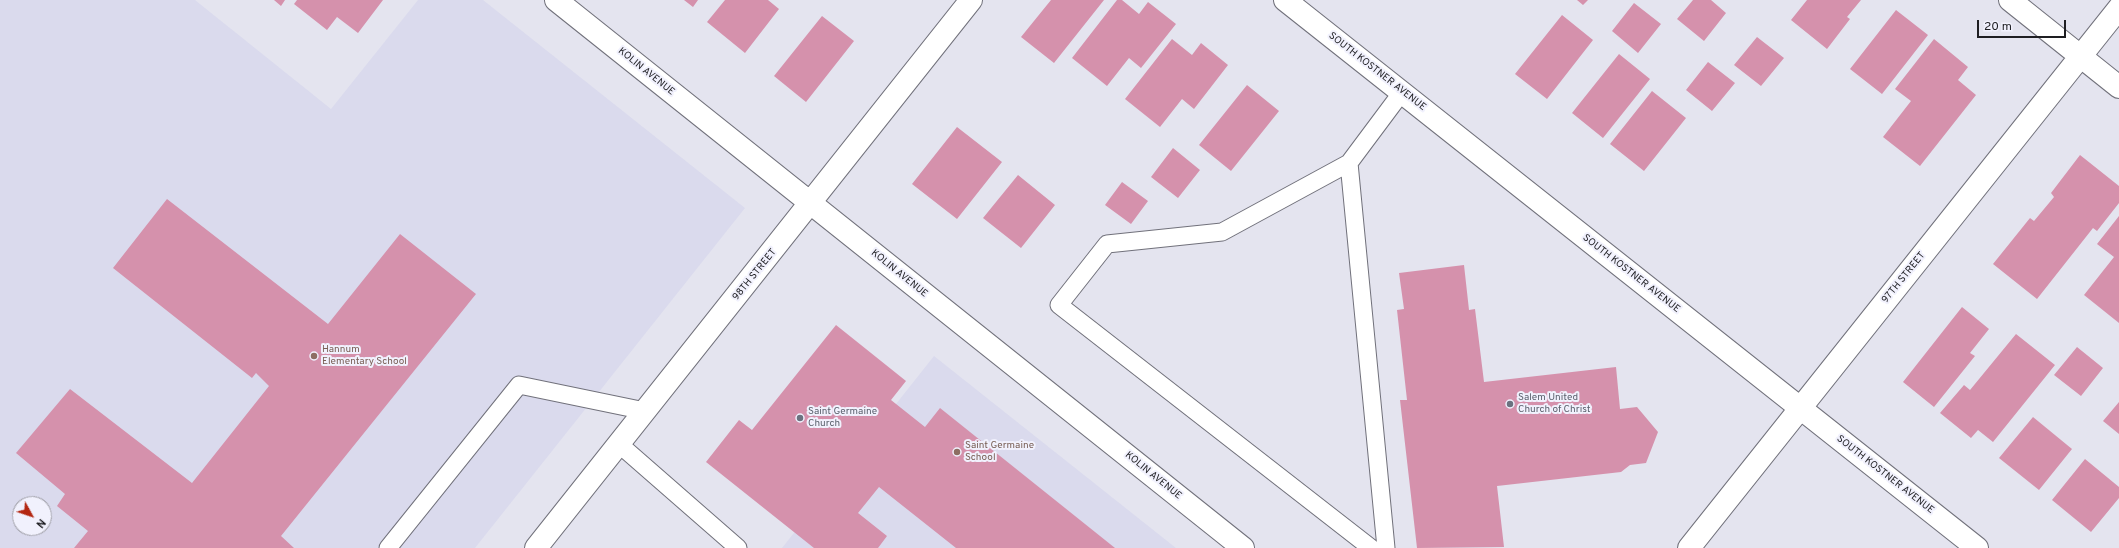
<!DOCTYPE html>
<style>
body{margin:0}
#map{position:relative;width:2119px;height:548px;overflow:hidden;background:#e4e4ef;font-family:Overpass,sans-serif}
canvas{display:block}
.north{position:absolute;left:12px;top:496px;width:40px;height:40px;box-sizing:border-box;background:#f1f1fd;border:1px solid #9d9da5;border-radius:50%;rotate:130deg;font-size:11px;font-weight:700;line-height:16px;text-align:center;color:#1e1e22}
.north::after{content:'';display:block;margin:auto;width:14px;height:18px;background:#b32611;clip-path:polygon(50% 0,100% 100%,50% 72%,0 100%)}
.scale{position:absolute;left:1977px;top:20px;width:89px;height:18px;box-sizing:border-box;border:2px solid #1e1e22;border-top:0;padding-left:5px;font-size:12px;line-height:14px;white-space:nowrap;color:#1e1e22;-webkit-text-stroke:3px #f1f1fd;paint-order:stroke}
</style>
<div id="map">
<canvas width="2119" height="548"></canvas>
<div class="north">N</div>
<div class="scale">20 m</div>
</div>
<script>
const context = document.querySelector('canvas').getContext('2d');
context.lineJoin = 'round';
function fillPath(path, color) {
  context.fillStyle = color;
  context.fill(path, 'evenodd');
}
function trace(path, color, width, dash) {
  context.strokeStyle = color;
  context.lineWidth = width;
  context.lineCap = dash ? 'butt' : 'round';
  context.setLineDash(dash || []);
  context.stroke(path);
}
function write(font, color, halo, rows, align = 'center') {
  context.font = font + ' Overpass,sans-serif';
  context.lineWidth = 4;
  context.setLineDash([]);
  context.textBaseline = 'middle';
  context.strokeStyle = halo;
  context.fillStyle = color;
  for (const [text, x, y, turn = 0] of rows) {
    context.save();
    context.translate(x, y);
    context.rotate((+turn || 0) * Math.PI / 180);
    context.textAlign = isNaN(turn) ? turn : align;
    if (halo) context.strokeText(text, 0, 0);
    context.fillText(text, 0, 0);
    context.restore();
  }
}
fillPath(new Path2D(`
 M0 0H195L331 109 418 0H483L745 208 475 548H0ZM20 504H44V528H20Z
 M934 356 1176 548H782Z`), '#dadaed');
fillPath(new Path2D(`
 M274 0H285L281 6Z
 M297 0H383L358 33 337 17 327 30 294 4Z
 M684 0H698L693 7Z
 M725 0H768L779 9 745 53 707 22Z
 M1051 0H1104L1054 63 1021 37Z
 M1117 0H1122L1139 14 1148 2 1176 24 1141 68 1129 58 1107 86 1072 58Z
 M1577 0H1588L1583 5Z
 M1693 0H1711L1726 13 1704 41 1677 19Z
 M1807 0H1861L1847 17 1850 19 1827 49 1791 20Z
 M1634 3 1661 24 1638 53 1612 31Z
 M1896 10 1928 35 1882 94 1850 69Z
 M1562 15 1593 40 1547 99 1515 74Z
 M822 16 854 41 806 102 774 76Z
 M1757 37 1784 58 1761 86 1734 65Z
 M1172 39 1192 55 1201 43 1228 65 1194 109 1182 99 1160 127 1125 99Z
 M1934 39 1968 67 1958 80 1976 95 1920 166 1883 137 1911 101 1895 89Z
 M1619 54 1650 79 1603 138 1572 113Z
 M1708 62 1735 83 1712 111 1686 90Z
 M1247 85 1279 111 1231 171 1199 145Z
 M1652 91 1686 118 1644 171 1610 144Z
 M957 127 1002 162 957 219 912 184Z
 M1173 148 1200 170 1178 198 1151 177Z
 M2080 155 2119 186V203L2097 231 2093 228 2037 299 1993 264 2030 218 2034 221 2054 197 2051 193Z
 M1018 175 1055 205 1021 248 983 218Z
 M1122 182 1148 201 1131 224 1105 205Z
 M167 199 328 324 400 234 476 294 281 536 294 548H74L88 531 57 506 65 494 16 453 70 389 192 483 269 386 256 373 252 378 113 268Z
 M2119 216V323L2084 295 2114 257 2097 244Z
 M1464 265 1469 310 1475 309 1484 382 1616 367 1620 409 1637 407 1658 432 1646 463 1630 465 1621 472 1497 486 1504 547 1417 548 1400 400H1407L1397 310 1404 309 1399 273Z
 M1962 307 1989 329 1970 353 1975 356 1934 407 1903 382Z
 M836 325 906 381 891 400 925 427 940 408 1115 548H956L879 487 858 513 887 536 878 548H814L706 462 739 420 752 430Z
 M2016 334 2055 365 1993 442 1978 430 1971 438 1940 413 1964 385 1970 390Z
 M2077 347 2103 368 2081 396 2054 375Z
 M2119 402V434L2103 421Z
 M2033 417 2072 449 2039 490 1999 458Z
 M2085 459 2119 487V498L2091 532 2052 500Z`), '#d591ac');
const service = new Path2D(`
 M1349 163 1386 548
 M619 444 738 548
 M388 548 519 385 645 411
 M1371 548 1059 305 1107 244 1222 232 1349 163 1402 92`);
const minor = new Path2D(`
 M556 0 1243 548
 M1285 0 1977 548
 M2010 0 2119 87
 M536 548 971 0
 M1689 548 2119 8`);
trace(service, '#71717b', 19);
trace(minor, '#71717b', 24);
trace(service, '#fff', 17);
trace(minor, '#fff', 22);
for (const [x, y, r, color] of [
 [314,356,4,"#8d6e63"],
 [1510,404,4,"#6b7280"],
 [800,418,4,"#6b7280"],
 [957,452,4,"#8d6e63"]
]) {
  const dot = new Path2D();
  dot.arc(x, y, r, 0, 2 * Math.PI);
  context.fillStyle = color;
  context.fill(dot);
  trace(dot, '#f1f1fd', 1.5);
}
write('10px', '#1e1e22', '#f1f1fd', [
 ["KOLIN AVENUE",646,72,39],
 ["SOUTH KOSTNER AVENUE",1377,72,38],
 ["KOLIN AVENUE",899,274,39],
 ["SOUTH KOSTNER AVENUE",1631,274,38],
 ["98TH STREET",755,275,-51],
 ["97TH STREET",1904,278,-51],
 ["SOUTH KOSTNER AVENUE",1885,475,38],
 ["KOLIN AVENUE",1153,476,39]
]);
write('10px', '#785e54', '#f1f1fd', [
 ["Hannum",322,350],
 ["Elementary School",322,362],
 ["Saint Germaine",965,446],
 ["School",965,458]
], 'left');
write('10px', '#5b616d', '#f1f1fd', [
 ["Salem United",1518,398],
 ["Church of Christ",1518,410],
 ["Saint Germaine",808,412],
 ["Church",808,424]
], 'left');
</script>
